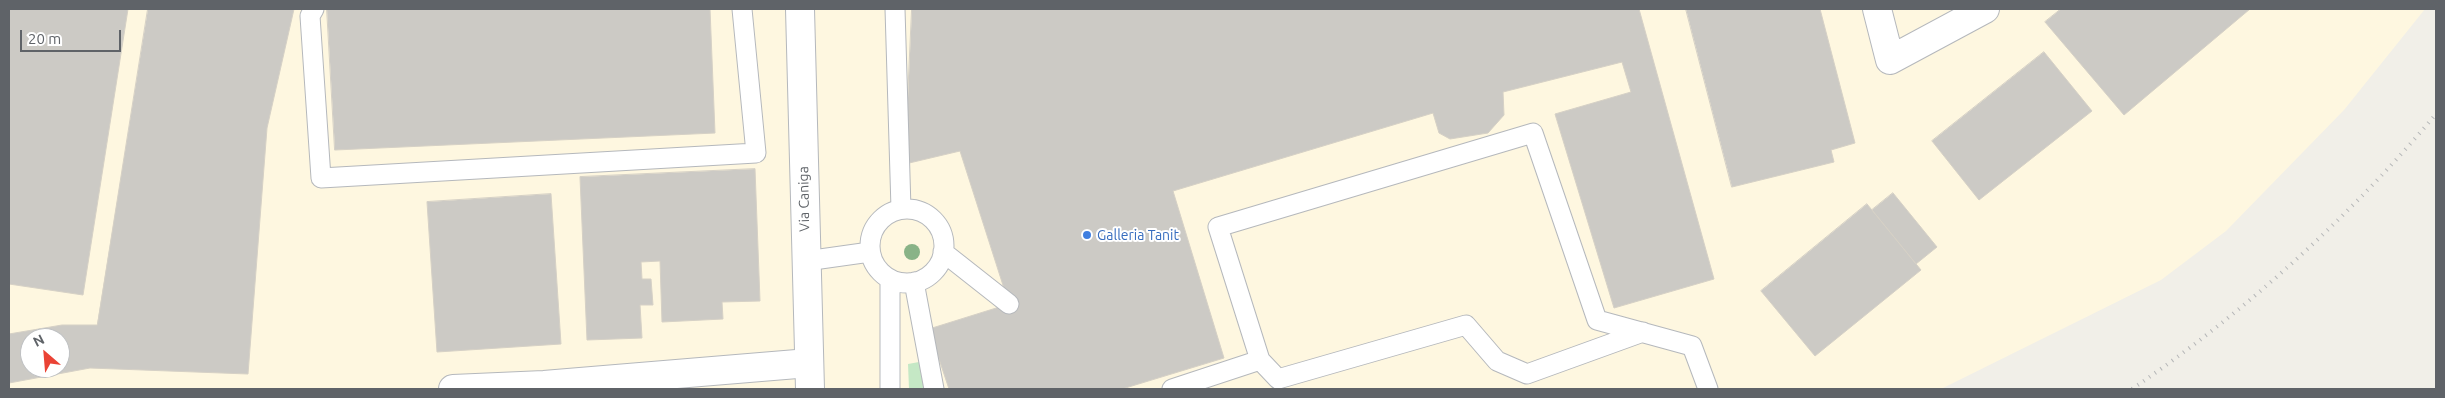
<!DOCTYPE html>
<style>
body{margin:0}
#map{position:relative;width:2445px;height:398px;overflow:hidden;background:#f1efe8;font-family:Ubuntu,sans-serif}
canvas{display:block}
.frame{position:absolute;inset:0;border:10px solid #5f6368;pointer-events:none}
.north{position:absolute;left:20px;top:328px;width:50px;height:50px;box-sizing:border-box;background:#fff;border:1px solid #bfc1c3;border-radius:50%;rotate:333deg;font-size:14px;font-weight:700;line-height:20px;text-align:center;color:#5f6368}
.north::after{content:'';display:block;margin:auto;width:18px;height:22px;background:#ea4335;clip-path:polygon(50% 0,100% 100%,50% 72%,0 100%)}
.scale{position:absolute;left:20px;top:30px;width:101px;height:22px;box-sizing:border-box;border:2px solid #5f6368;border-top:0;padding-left:6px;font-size:15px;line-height:18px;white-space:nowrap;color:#5f6368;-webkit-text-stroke:4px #fff;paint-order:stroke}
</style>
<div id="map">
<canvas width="2445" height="398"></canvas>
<div class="frame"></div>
<div class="north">N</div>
<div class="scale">20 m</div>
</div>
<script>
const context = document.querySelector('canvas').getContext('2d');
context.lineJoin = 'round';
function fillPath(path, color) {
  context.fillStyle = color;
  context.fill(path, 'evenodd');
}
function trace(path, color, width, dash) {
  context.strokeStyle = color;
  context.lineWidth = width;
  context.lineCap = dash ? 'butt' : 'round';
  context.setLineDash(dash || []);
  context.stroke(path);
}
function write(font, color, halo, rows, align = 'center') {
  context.font = font + ' Ubuntu,sans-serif';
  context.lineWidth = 4;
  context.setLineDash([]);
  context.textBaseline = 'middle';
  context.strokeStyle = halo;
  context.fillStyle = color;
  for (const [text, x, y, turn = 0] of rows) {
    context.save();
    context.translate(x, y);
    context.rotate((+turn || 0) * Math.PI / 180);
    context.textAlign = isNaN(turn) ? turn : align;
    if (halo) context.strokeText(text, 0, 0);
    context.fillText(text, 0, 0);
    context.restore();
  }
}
fillPath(new Path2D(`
 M9 9H2425L2344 110 2226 231 2161 280 1941 389H9ZM30 338H60V368H30Z`), '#fef7e0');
fillPath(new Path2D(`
 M919 362 927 389H909L908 364Z`), '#c5e8c5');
const building = new Path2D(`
 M9 9H128L83 295 9 284Z
 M148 9H294L267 128 248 374 90 368 9 383V334L62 325H97ZM30 338H60V368H30Z
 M327 9H710L715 133 335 150Z
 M912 9H1639L1714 279 1614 308 1555 114 1631 92 1622 62 1503 92 1504 115 1488 133 1450 139 1439 133 1433 113 1173 191 1224 358 1122 389H949L929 329 1009 304 960 151 905 164Z
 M1686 9H1820L1855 143 1831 150 1834 162 1732 187Z
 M2061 9H2250L2124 115 2045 22Z
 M2044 52 2092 111 1979 200 1932 141Z
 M755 169 760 301 722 302 723 319 662 322 660 261 641 262 642 279H651L653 305H640L642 338 587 340 580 177Z
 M1893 193 1937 247 1916 264 1872 210Z
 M551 194 561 344 437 352 427 202Z
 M1867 204 1921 270 1815 356 1761 291Z`);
fillPath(building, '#cccac5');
trace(building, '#d6d1c6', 1);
const service = new Path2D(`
 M314 9 310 16 321 178 756 153 742 9
 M895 9 901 209
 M870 246a37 37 0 1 1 74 0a37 37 0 1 1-74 0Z
 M943 252 1009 304
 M806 261 870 252
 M914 282 934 389
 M1643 332 1527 374 1497 361 1466 325 1278 379 1260 360 1218 227 1533 133 1597 320 1692 346 1708 389
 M890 389V279
 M1172 389 1260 360`);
const minor = new Path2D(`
 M1877 9 1890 60 1985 9
 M453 389 544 385 809 363`);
const tertiary = new Path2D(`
 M800 9 810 389`);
trace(service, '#b5b8bc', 21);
trace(minor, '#b5b8bc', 30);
trace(tertiary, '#b5b8bc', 30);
trace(service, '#fff', 19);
trace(minor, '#fff', 28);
trace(tertiary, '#fff', 28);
trace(new Path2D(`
 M2132 389C2244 313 2349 218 2436 114`), '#b6b7b8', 4, [1, 6]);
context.fillStyle = '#89b387';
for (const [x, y] of [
 [912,252]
]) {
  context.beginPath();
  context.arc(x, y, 8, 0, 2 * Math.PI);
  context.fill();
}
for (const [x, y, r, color] of [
 [1087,235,5,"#3f7fe0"]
]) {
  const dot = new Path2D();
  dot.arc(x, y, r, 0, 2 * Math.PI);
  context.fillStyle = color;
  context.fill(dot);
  trace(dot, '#fff', 2);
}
write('14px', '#5f6368', '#fff', [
 ["Via Caniga",804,199,-91]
]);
write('14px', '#366cbe', '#fff', [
 ["Galleria Tanit",1097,235]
], 'left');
</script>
